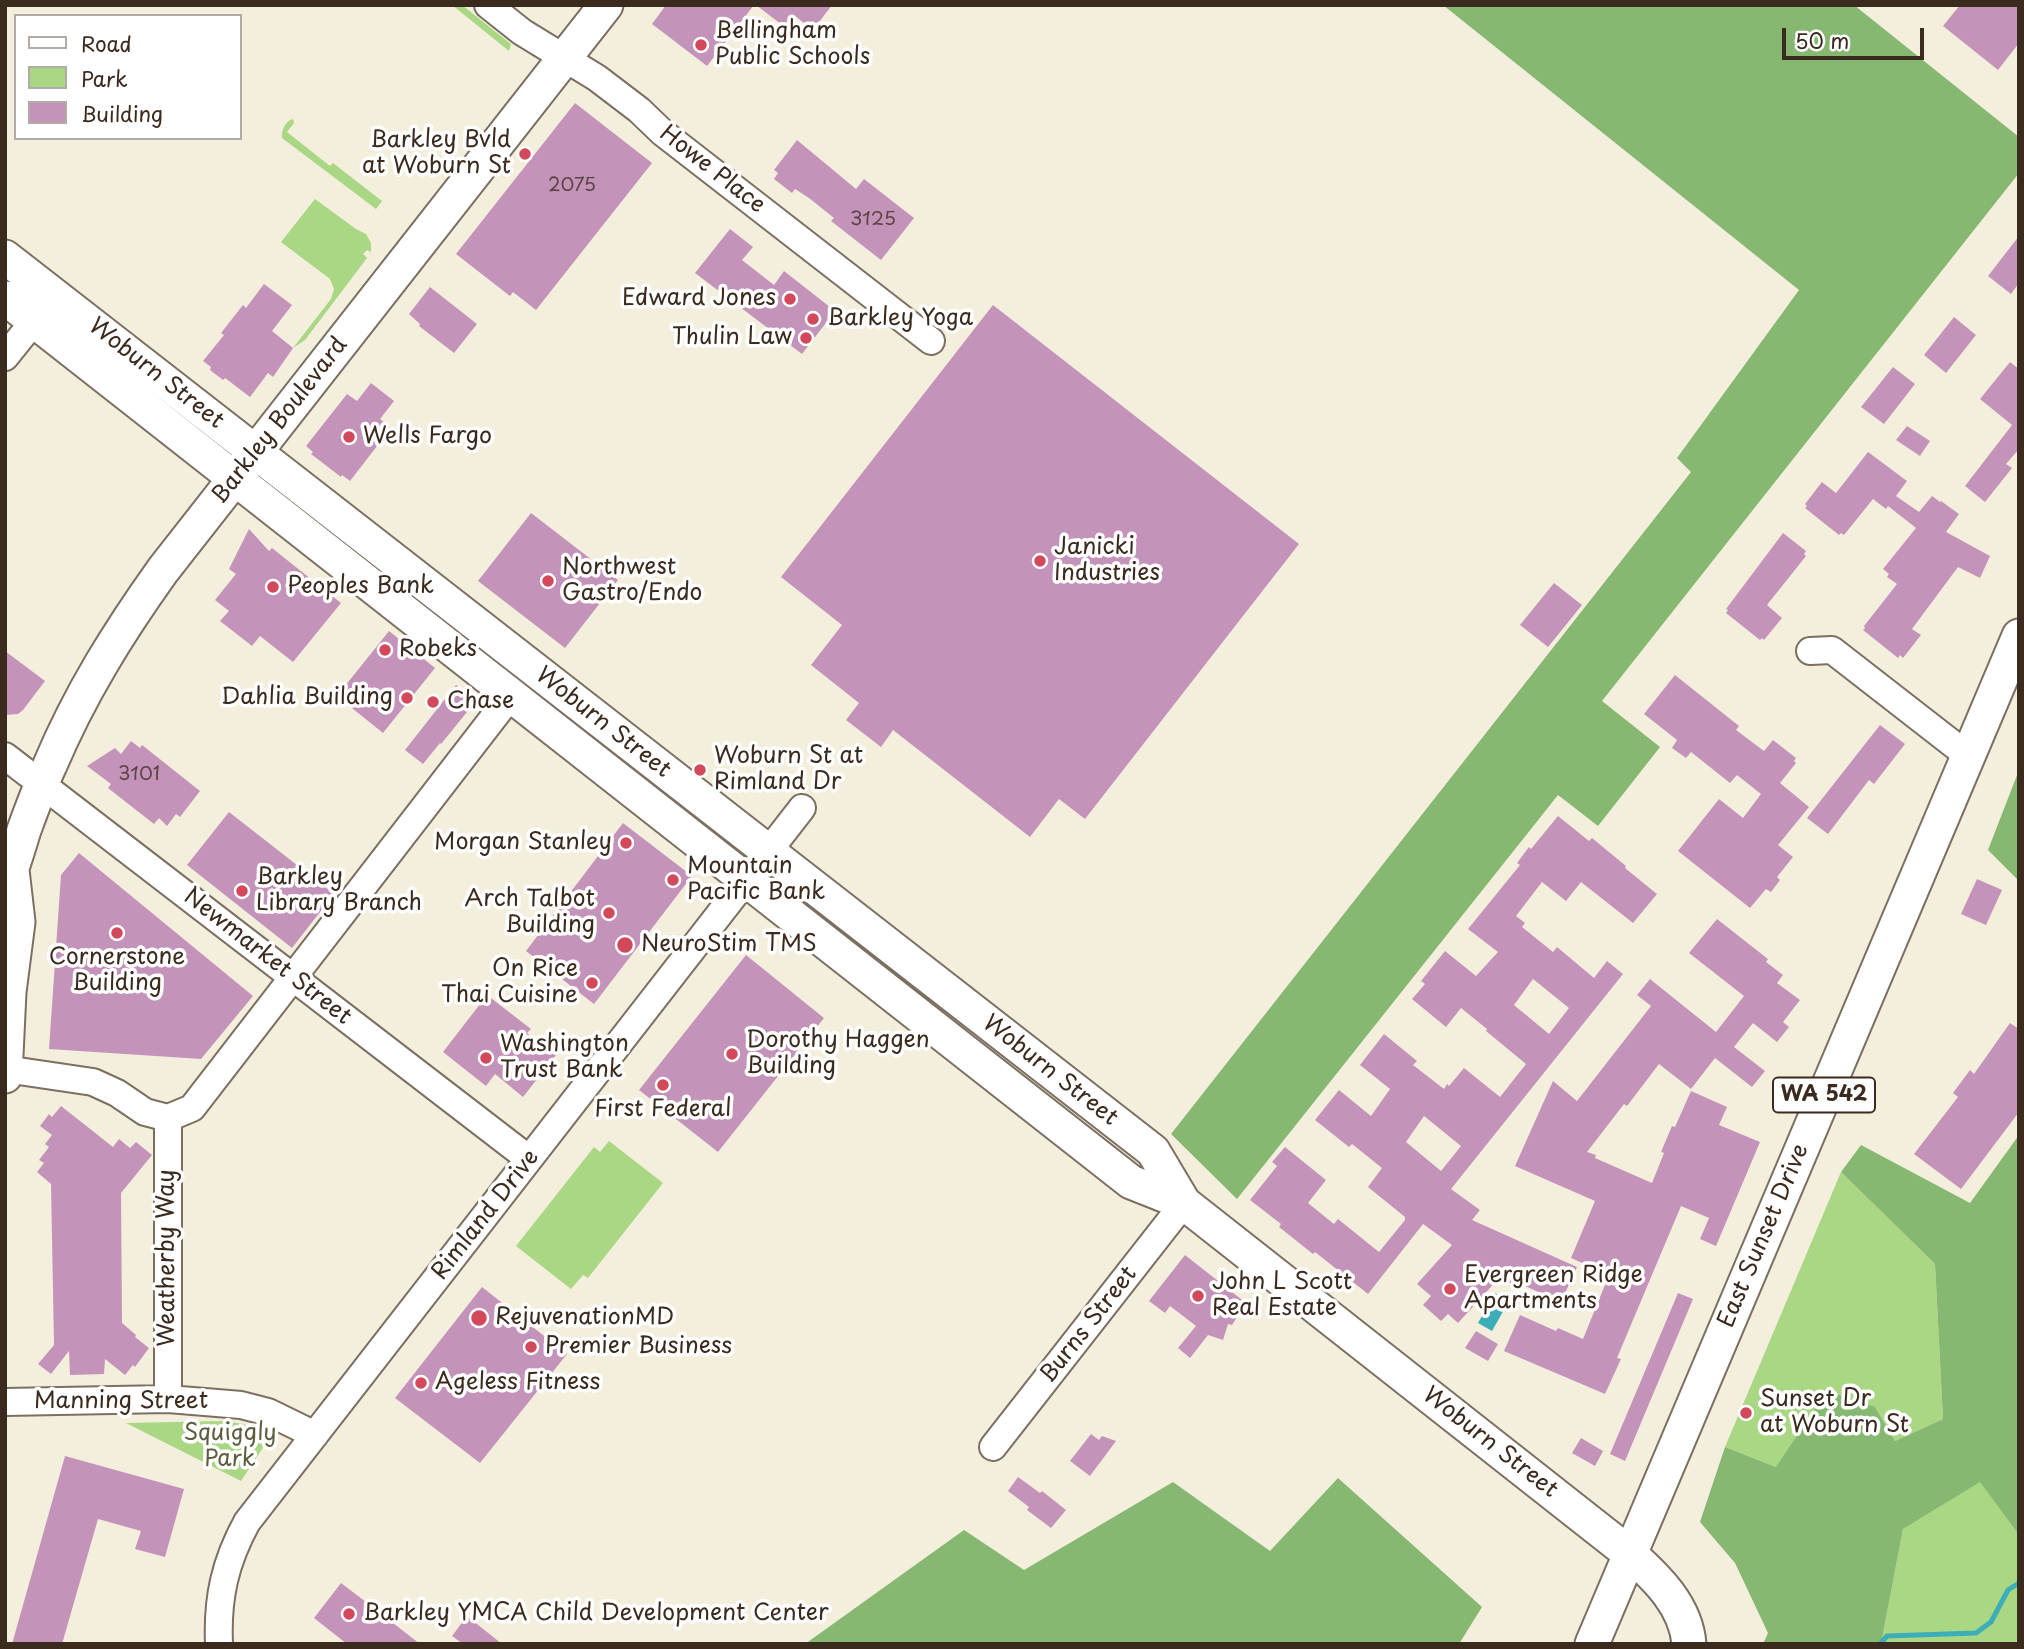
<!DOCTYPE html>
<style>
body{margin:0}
#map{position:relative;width:2024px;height:1649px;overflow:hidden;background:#f4efdd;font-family:"Playpen Sans",sans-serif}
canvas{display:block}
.frame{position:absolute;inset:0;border:7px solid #3b2a1e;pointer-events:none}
.legend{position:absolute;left:14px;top:14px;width:228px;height:126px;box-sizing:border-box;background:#fff;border:2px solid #b1aaa5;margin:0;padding:9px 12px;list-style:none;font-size:21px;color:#3b2a1e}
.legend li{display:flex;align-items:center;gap:14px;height:35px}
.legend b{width:35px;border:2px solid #b1aaa5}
.scale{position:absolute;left:1782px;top:28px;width:142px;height:32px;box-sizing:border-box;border:4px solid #3b2a1e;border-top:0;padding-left:9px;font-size:21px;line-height:24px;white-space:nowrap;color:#3b2a1e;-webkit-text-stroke:5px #fff;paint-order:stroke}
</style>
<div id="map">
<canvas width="2024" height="1649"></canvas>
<div class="frame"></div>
<ul class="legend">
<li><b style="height:9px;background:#fff"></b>Road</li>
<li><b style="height:19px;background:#a9d784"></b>Park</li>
<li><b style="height:19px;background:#c493ba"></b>Building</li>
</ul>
<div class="scale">50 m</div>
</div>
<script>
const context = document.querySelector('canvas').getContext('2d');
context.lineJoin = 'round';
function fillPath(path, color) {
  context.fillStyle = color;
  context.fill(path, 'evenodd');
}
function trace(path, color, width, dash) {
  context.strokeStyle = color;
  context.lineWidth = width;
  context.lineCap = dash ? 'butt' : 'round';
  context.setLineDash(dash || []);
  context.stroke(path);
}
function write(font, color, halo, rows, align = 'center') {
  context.font = font + ' "Playpen Sans",sans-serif';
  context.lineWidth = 7;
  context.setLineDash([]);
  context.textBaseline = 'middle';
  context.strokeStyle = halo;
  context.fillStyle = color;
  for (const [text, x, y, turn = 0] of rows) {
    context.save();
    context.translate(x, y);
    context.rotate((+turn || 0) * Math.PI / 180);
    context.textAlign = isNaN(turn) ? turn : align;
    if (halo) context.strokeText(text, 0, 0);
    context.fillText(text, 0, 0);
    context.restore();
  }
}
fillPath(new Path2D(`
 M452 5H462L511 44 509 51Z
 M293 119 294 123 287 132 330 166 333 163 382 201 376 209 282 138C281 131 285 121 293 119Z
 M315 199 356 229 366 234 371 243V252L367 250 363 254 367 258 305 340 293 348 331 299 334 289 330 279 281 242Z
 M609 1141 663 1183 588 1278 583 1275 571 1289 516 1246 594 1147 600 1152Z
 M1841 1172 1935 1264 1943 1419 1895 1441 1875 1407 1776 1467 1725 1447Z
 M223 1421 243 1424 263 1433 266 1443 241 1481 126 1423Z
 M1980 1481 2019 1535V1630L2016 1644H1881L1903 1529Z`), '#a9d784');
fillPath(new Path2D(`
 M1443 5H1854L2019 137V173L1602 701 1660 747 1598 826 1558 795 1237 1199 1171 1134 1691 472 1677 458 1799 290Z
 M2019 770V881L1988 850Z
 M2019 1135V1535L1980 1482 1903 1529 1881 1644H1763L1768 1633 1735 1563 1700 1522 1725 1447 1776 1467 1827 1391 1875 1407 1895 1441 1943 1419 1935 1264 1841 1172 1861 1145 1970 1203Z
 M1338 1478 1482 1607 1459 1644H805L964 1530 1024 1570 1173 1482 1270 1551Z`), '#86b872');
fillPath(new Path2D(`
 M1495 1293 1509 1301 1492 1331 1478 1323Z`), '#3daeb7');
trace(new Path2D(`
 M1880 1644 1887 1636 1976 1633 1991 1622 2008 1590 2019 1583`), '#3daeb7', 5);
fillPath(new Path2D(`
 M666 5H754L707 66 652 24Z
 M756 5H832L813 30 795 16 786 28Z
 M1960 5H2019V43L1998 70 1943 26Z
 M575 103 652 163 536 310 513 292 510 296 456 254Z
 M797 140 856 189 864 179 914 218 881 260 831 221 834 218 809 198 795 189 792 193 774 179 778 173 774 170Z
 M730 229 753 247 742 260 774 285 784 271 835 311 802 354 695 273Z
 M2019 236V283L2011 294 1988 276Z
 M264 284 292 305 272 331 293 348 273 377 268 373 250 397 225 378 223 380 210 370 211 367 203 361 224 335 221 333 243 305 246 308Z
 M430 287 477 324 454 353 419 326 420 324 409 314Z
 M993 305 1299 544 1085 819 1059 799 1030 837 893 730 881 747 846 720 859 703 811 665 842 625 781 577Z
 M1954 317 1976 335 1946 373 1924 355Z
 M2010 362 2019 369V449L2006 464 2012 468 1985 502 1965 486 2012 425 1980 399Z
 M1893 367 1915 384 1884 424 1861 407Z
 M371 383 394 401 380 419 391 428 350 481 342 475 341 477 311 454 313 452 306 446 347 394 357 401Z
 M1907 426 1930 441 1920 456 1896 440Z
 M1868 452 1907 481 1896 496 1919 512 1932 496 1940 502 1941 501 1959 514 1946 532 1990 556 1980 578 1958 567 1912 629 1921 635 1903 658 1900 655 1898 658 1863 630 1865 628 1864 626 1897 584 1887 577 1889 574 1883 569 1916 528 1888 506 1886 509 1873 499 1844 535 1841 533 1839 535 1805 508 1807 506 1805 504 1822 482 1836 493Z
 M531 513 618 580 565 648 478 581Z
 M249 529 269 551 272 548 341 603 293 662 260 636 252 646 220 621 229 611 215 600 236 574 229 569Z
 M1783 533 1806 551 1804 554 1806 556 1767 605 1782 618 1764 640 1762 638 1760 640 1726 613 1728 610 1726 609Z
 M1554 583 1582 605 1548 647 1520 625Z
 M389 631 435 668 383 733 337 696Z
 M5 651 45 681 23 710 18 714 5 715Z
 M1675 675 1739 726 1736 730 1764 751 1773 740 1796 758 1794 761 1796 763 1780 783 1809 807 1778 845 1793 857 1777 877 1780 880 1771 892 1766 889 1750 908 1678 851 1719 799 1743 818 1761 794 1737 775 1730 783 1691 752 1686 758 1672 748 1677 740 1644 714Z
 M456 685 476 701 441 744 440 743 423 764 405 750Z
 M1880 725 1905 744 1874 784 1869 780 1828 834 1807 818Z
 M131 741 140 748 142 745 200 791 180 817 176 814 167 826 159 818 154 824 108 788 111 784 87 766 115 748 121 754Z
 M229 812 334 894 292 948 187 865Z
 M1558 816 1589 841 1592 838 1626 866 1625 868 1657 894 1633 923 1581 882 1566 901 1542 882 1516 916 1525 923 1522 927 1553 952 1557 947 1594 978 1607 961 1623 974 1451 1189 1480 1210 1472 1220 1577 1267 1561 1302 1525 1286 1523 1289 1499 1278 1458 1323 1448 1314 1441 1321 1423 1305 1431 1296 1417 1284 1452 1245 1423 1224 1368 1294 1315 1252 1313 1254 1279 1227 1281 1224 1250 1200 1277 1166 1272 1162 1285 1147 1326 1180 1308 1203 1334 1224 1338 1219 1379 1252 1405 1220V1217L1368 1187 1382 1168 1352 1144 1349 1147 1315 1120 1339 1090 1371 1116 1390 1089 1360 1065 1384 1034 1417 1061 1413 1065 1444 1089 1447 1084 1449 1086 1464 1068 1500 1097 1526 1064 1486 1031 1487 1029 1461 1008 1446 1027 1412 999 1425 984 1421 981 1445 951 1476 976 1498 952 1468 929 1520 865 1517 863 1529 847 1531 849ZM1533 979 1569 1008 1549 1034 1514 1005ZM1424 1116 1461 1146 1441 1171 1406 1142Z
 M623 823 692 876 594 1004 526 951Z
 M79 853 253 996 201 1059 49 1049 61 875Z
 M1977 879 2002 890 1986 925 1961 914Z
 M1717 919 1768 959 1766 962 1783 975 1777 983 1800 1000 1783 1022 1789 1027 1777 1042 1753 1023 1734 1047 1765 1071 1752 1087 1715 1058 1691 1089 1659 1064 1627 1106 1624 1104 1587 1152 1596 1155 1595 1158 1652 1183 1664 1153 1661 1152 1672 1126 1675 1127 1691 1091 1727 1107 1719 1125 1760 1142 1716 1246 1700 1239 1709 1218 1681 1206 1617 1358 1621 1359 1605 1394 1504 1351 1520 1315 1556 1331 1558 1328 1583 1339 1609 1275 1571 1258 1595 1201 1515 1166 1553 1081 1577 1101 1651 1006 1637 995 1650 979 1716 1032 1744 996 1689 953Z
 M746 955 824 1018 718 1152 639 1090Z
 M487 995 531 1029 527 1033 556 1055 523 1097 495 1074 486 1086 443 1052Z
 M2010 1023 2019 1029V1112L1961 1189 1914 1154 1958 1097 1953 1093 1970 1070 1974 1074Z
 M61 1106 113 1147 119 1139 130 1148 136 1142 152 1155 121 1193 122 1323 136 1335 135 1337 149 1348 135 1367 133 1365 125 1375 105 1359 104 1374 70 1375 69 1351 51 1374 38 1364 54 1345 51 1184 37 1172 44 1163 39 1160 49 1147 45 1144 52 1135 40 1126 49 1114 52 1117Z
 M1185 1255 1246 1303 1232 1325 1228 1324 1223 1340 1208 1335 1190 1358 1178 1348 1196 1326 1170 1306 1165 1313 1149 1301Z
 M482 1287 567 1354 480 1463 395 1398Z
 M1678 1293 1693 1299 1625 1461 1610 1454Z
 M1476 1331 1498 1344 1488 1361 1465 1348Z
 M1091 1434 1099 1440 1102 1436 1116 1441 1090 1476 1070 1461Z
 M1581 1438 1603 1451 1595 1466 1572 1453Z
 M65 1456 184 1489 165 1557 135 1549 141 1531 98 1519 62 1644H12Z
 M1018 1477 1040 1493 1042 1491 1066 1510 1051 1528 1027 1510 1029 1507 1008 1491Z
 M341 1583 366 1602 420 1644H347L314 1618Z
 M467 1616 502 1644H463L452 1636Z`), '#c493ba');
const minor = new Path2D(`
 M488 5 522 32 597 78 639 110 663 133 931 341
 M5 357 34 321
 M1810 651 1832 650 1967 755
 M5 756 529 1159
 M5 1069 93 1082 117 1093 145 1112 168 1118 192 1108 511 695
 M168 1399V1118
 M5 1402 168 1399 217 1403 241 1405 268 1412 315 1435
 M993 1447 1184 1203
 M219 1644C217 1598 225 1562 247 1522L802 808`);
const major = new Path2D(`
 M5 257 1153 1151 1184 1203
 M5 298 1131 1182 1184 1203 1630 1554C1657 1578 1686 1606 1689 1644
 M5 886C13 868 18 849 24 830 32 808 40 786 50 765 80 694 118 633 163 570L606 5
 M5 1076 9 992 18 922 12 870
 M1592 1644 2019 636`);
trace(minor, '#7c6f61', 30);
trace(major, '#7c6f61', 37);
trace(minor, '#fff', 26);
trace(major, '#fff', 33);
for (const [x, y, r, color] of [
 [701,45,7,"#d1495b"],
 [525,154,7,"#d1495b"],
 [790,299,7,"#d1495b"],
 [813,319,7,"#d1495b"],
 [806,338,7,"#d1495b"],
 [349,437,7,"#d1495b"],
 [1040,561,7,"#d1495b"],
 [548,581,7,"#d1495b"],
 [273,587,7,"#d1495b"],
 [385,650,7,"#d1495b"],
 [407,698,7,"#d1495b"],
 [433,702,7,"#d1495b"],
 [700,770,7,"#d1495b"],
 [626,843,7,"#d1495b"],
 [673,880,7,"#d1495b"],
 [242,891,7,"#d1495b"],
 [609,913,7,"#d1495b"],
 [117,933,7,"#d1495b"],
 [625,945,9,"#d1495b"],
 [592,983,7,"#d1495b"],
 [732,1054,7,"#d1495b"],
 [486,1058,7,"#d1495b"],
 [663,1085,7,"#d1495b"],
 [1450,1289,7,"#d1495b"],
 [1198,1296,7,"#d1495b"],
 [479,1318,9,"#d1495b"],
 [531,1347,7,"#d1495b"],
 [421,1383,7,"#d1495b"],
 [1746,1413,7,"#d1495b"],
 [349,1614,7,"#d1495b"]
]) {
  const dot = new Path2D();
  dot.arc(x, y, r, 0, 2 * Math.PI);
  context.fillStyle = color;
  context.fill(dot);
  trace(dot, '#fff', 2.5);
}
write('19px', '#5d4445', null, [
 ["2075",572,186],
 ["3125",873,220],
 ["3101",139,775]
]);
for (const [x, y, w] of [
 [1824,1095,102]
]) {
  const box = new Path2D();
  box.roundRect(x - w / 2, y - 17.5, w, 35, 5);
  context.fillStyle = '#fff';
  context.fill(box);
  trace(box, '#3b2a1e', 2);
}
write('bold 21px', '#3b2a1e', null, [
 ["WA 542",1824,1095]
]);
write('23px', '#3b2a1e', '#fff', [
 ["Bellingham",715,32],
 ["Public Schools",715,58],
 ["Barkley Bvld",511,141,"right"],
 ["at Woburn St",511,167,"right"],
 ["Edward Jones",776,299,"right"],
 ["Barkley Yoga",827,319],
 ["Thulin Law",792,338,"right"],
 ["Wells Fargo",363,437],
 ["Janicki",1054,548],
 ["Industries",1054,574],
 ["Northwest",562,568],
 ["Gastro/Endo",562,594],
 ["Peoples Bank",287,587],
 ["Robeks",399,650],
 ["Dahlia Building",393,698,"right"],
 ["Chase",447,702],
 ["Woburn St at",714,757],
 ["Rimland Dr",714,783],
 ["Morgan Stanley",612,843,"right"],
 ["Mountain",687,867],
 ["Pacific Bank",687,893],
 ["Barkley",256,878],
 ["Library Branch",256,904],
 ["Arch Talbot",595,900,"right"],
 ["Building",595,926,"right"],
 ["NeuroStim TMS",641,945],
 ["Cornerstone",117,958,"center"],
 ["Building",117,984,"center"],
 ["On Rice",578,970,"right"],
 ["Thai Cuisine",578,996,"right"],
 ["Dorothy Haggen",746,1041],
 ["Building",746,1067],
 ["Washington",500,1045],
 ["Trust Bank",500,1071],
 ["First Federal",663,1110,"center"],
 ["Evergreen Ridge",1464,1276],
 ["Apartments",1464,1302],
 ["John L Scott",1212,1283],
 ["Real Estate",1212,1309],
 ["RejuvenationMD",495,1318],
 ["Premier Business",545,1347],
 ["Ageless Fitness",435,1383],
 ["Sunset Dr",1760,1400],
 ["at Woburn St",1760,1426],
 ["Barkley YMCA Child Development Center",363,1614]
], 'left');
write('23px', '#3b2a1e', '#fff', [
 ["Howe Place",712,170,38],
 ["Woburn Street",156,374,38],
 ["Barkley Boulevard",280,421,-52],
 ["Woburn Street",603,723,38],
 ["Newmarket Street",267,957,38],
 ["Woburn Street",1050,1071,38],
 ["Rimland Drive",486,1215,-52],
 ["East Sunset Drive",1764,1236,-67],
 ["Weatherby Way",168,1258,-90],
 ["Burns Street",1089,1325,-52],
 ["Manning Street",121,1402],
 ["Woburn Street",1490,1443,38]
]);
write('23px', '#5c5e3d', '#fff', [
 ["Squiggly",230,1434],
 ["Park",230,1460]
]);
</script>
